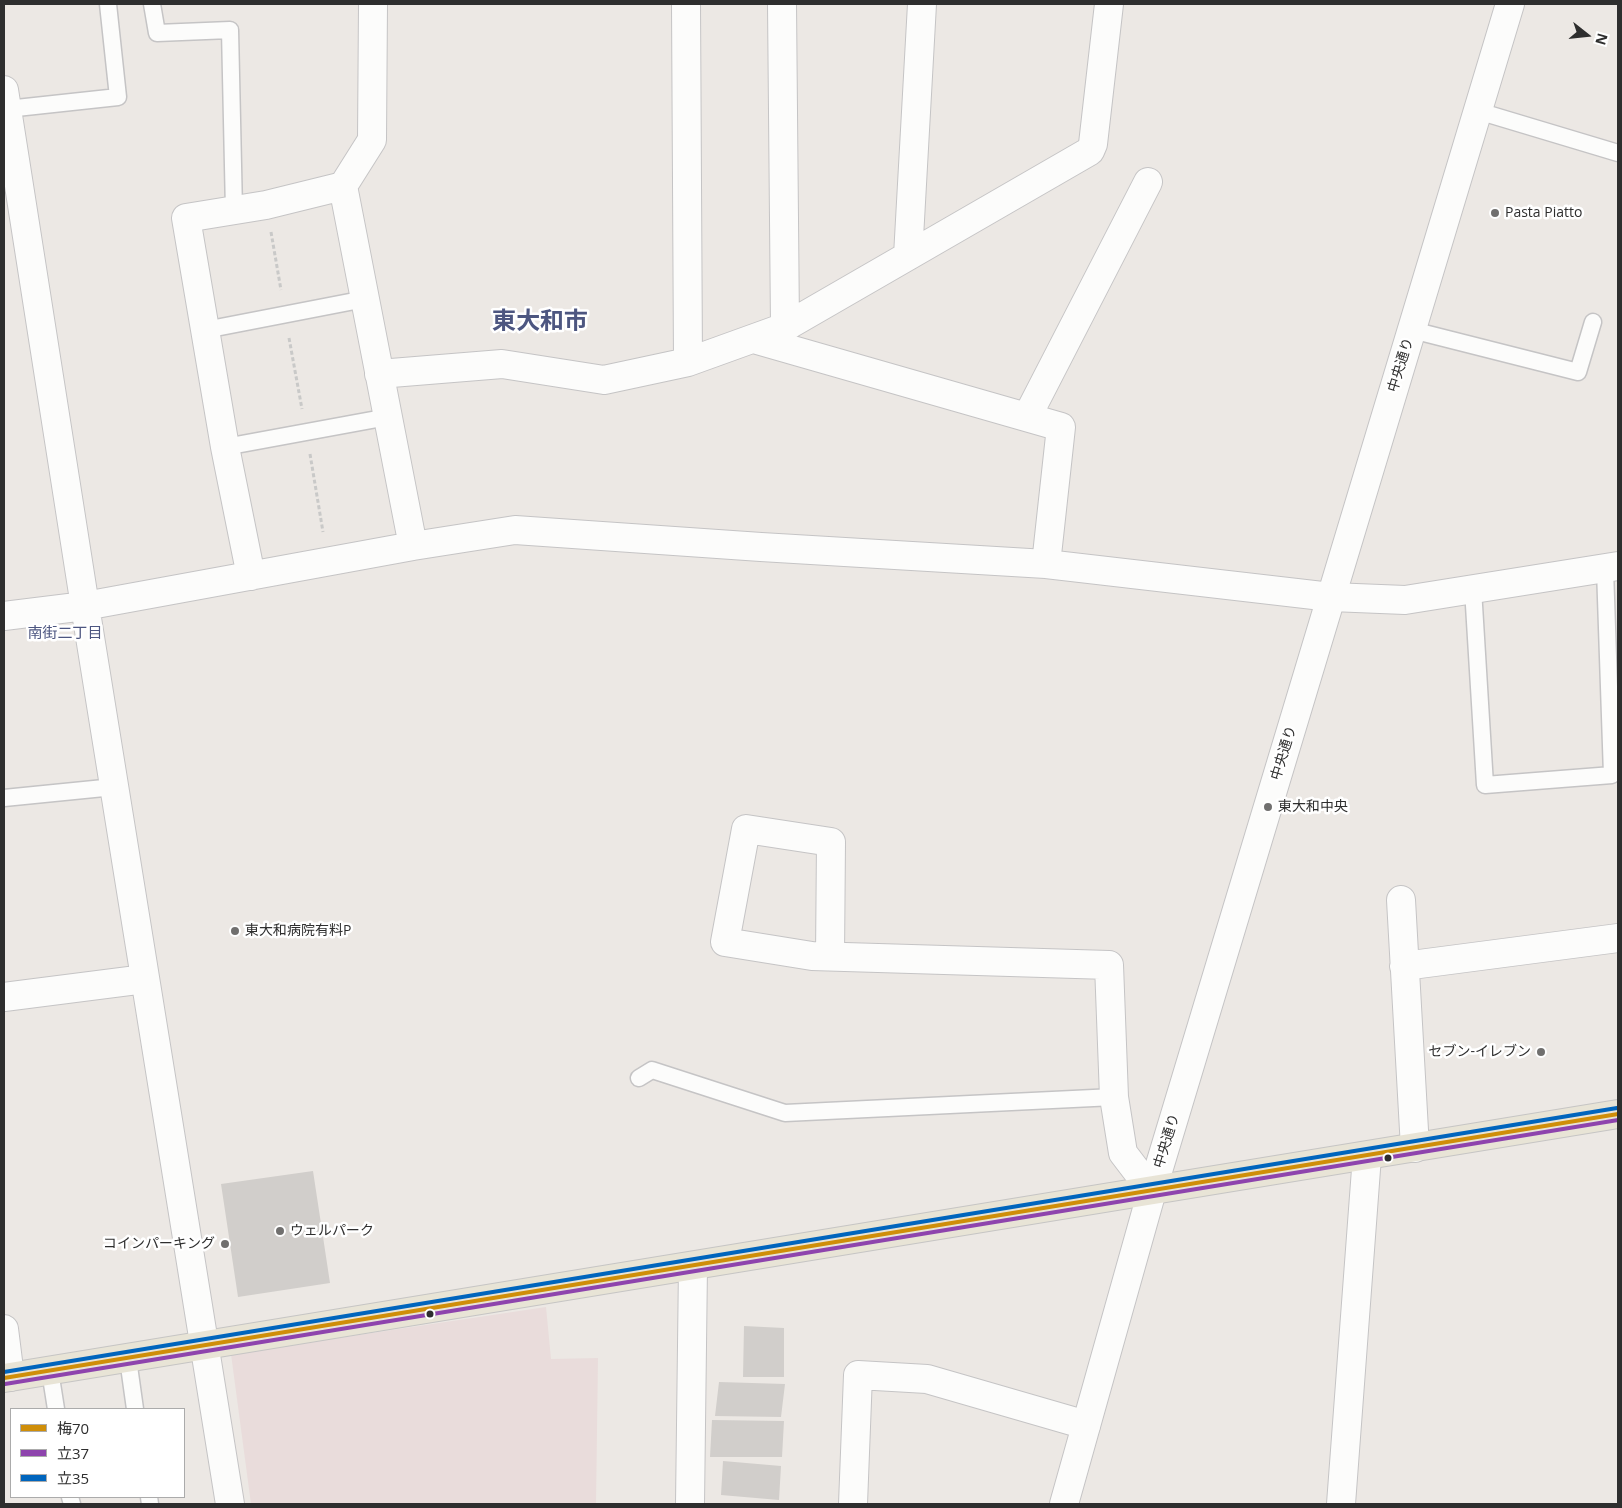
<!DOCTYPE html>
<meta charset="utf-8">
<style>
body{margin:0}
#map{position:relative;width:1622px;height:1508px;overflow:hidden;background:#ece8e4;font-family:"Open Sans","Noto Sans JP",sans-serif}
canvas{display:block}
.frame{position:absolute;inset:0;border:5px solid #2e2e2e;pointer-events:none}
.legend{position:absolute;left:10px;top:1408px;width:175px;height:90px;box-sizing:border-box;background:#fff;border:1px solid #ababab;margin:0;padding:6px 9px;list-style:none;font-size:15px;color:#2e2e2e}
.legend li{display:flex;align-items:center;gap:10px;height:25px}
.legend b{width:25px;border:1px solid #ababab}
.north{position:absolute;left:1562px;top:10px;width:50px;height:50px;-webkit-text-stroke:4px #fff;paint-order:stroke;rotate:106deg;font-size:14px;font-weight:700;line-height:20px;text-align:center;color:#2e2e2e}
.north::after{content:'';display:block;margin:auto;width:18px;height:22px;background:#2e2e2e;clip-path:polygon(50% 0,100% 100%,50% 72%,0 100%)}
</style>
<div id="map">
<canvas width="1622" height="1508"></canvas>
<div class="frame"></div>
<ul class="legend">
<li><b style="height:6px;background:#cf8e09"></b>梅70</li>
<li><b style="height:6px;background:#8e44ad"></b>立37</li>
<li><b style="height:6px;background:#0065bd"></b>立35</li>
</ul>
<div class="north">N</div>
</div>
<script>
const context = document.querySelector('canvas').getContext('2d');
context.lineJoin = 'round';
function fillPath(path, color) {
  context.fillStyle = color;
  context.fill(path, 'evenodd');
}
function trace(path, color, width, dash) {
  context.strokeStyle = color;
  context.lineWidth = width;
  context.lineCap = dash ? 'butt' : 'round';
  context.setLineDash(dash || []);
  context.stroke(path);
}
function write(font, color, halo, rows, align = 'center') {
  context.font = font + ' "Open Sans","Noto Sans JP",sans-serif';
  context.lineWidth = 5;
  context.setLineDash([]);
  context.textBaseline = 'middle';
  context.strokeStyle = halo;
  context.fillStyle = color;
  for (const [text, x, y, turn = 0] of rows) {
    context.save();
    context.translate(x, y);
    context.rotate((+turn || 0) * Math.PI / 180);
    context.textAlign = isNaN(turn) ? turn : align;
    if (halo) context.strokeText(text, 0, 0);
    context.fillText(text, 0, 0);
    context.restore();
  }
}
fillPath(new Path2D(`
 M546 1307 551 1359 598 1358 596 1504H251L231 1354Z`), '#e9dcdb');
fillPath(new Path2D(`
 M313 1171 330 1283 238 1297 221 1184Z
 M744 1326 784 1328V1377H743Z
 M719 1382 785 1384 781 1417 715 1416Z
 M712 1420 784 1421 782 1457H710Z
 M723 1461 781 1466 779 1500 721 1495Z`), '#d1cecb');
const service = new Path2D(`
 M152 4 157 33 230 30 234 211
 M7 109 118 97 108 4
 M1478 111 1618 153
 M205 330 365 299
 M1412 330 1578 372 1593 322
 M225 447 388 417
 M1473 589 1485 785 1612 775 1605 569
 M4 798 114 787
 M639 1078 652 1070 785 1113 1114 1097
 M128 1359 135 1409
 M50 1371 56 1409
 M70 1497 72 1504
 M149 1497 150 1504`);
const minor = new Path2D(`
 M686 4 688 362
 M782 4 785 327
 M4 90 85 606 230 1504
 M343 186 413 546
 M908 256 922 4
 M754 339 1061 427 1046 564
 M379 374 502 364 604 380 688 362 785 327 1090 151 1093 144 1109 4
 M1027 417 1148 182
 M251 576 225 447 186 218 266 205 343 186 372 140 373 4
 M4 616 85 606 413 546 515 530 761 547 1046 564 1331 597 1405 600 1618 566
 M1401 900 1415 1148
 M830 956 831 842 746 829 725 942 812 956 1109 965 1114 1097 1123 1153 1152 1191
 M1404 966 1618 938
 M4 997 145 979
 M4 1329 10 1377
 M690 1504 693 1266
 M853 1504 858 1375 927 1379 1086 1425
 M1341 1504 1367 1156`);
const tertiary = new Path2D(`
 M1064 1504 1152 1191 1510 4`);
const primary = new Path2D(`
 M4 1378 1618 1114`);
trace(service, '#c5c4c5', 19);
trace(minor, '#c5c4c5', 30);
trace(tertiary, '#c5c4c5', 30);
trace(primary, '#c6c5c4', 30);
trace(new Path2D(`
 M271 232 281 290
 M289 338 302 409
 M310 454 323 532`), '#c9c9c8', 3, [4, 2.5]);
trace(service, '#fcfcfb', 16);
trace(minor, '#fcfcfb', 28);
trace(tertiary, '#fcfcfb', 28);
trace(primary, '#e8e4d6', 28);
trace(new Path2D(`
 M4 1378 1618 1114`), '#cf8e09', 4);
trace(new Path2D(`
 M5 1384 1618 1120`), '#8e44ad', 4);
trace(new Path2D(`
 M4 1372 1617 1108`), '#0065bd', 4);
for (const [x, y, r, color] of [
 [1495,213,5,"#706f6e"],
 [1268,807,5,"#706f6e"],
 [235,931,5,"#706f6e"],
 [1541,1052,5,"#706f6e"],
 [1388,1158,4.5,"#2e2e2e"],
 [280,1231,5,"#706f6e"],
 [225,1244,5,"#706f6e"],
 [430,1314,4.5,"#2e2e2e"]
]) {
  const dot = new Path2D();
  dot.arc(x, y, r, 0, 2 * Math.PI);
  context.fillStyle = color;
  context.fill(dot);
  trace(dot, '#fff', 2);
}
write('14px', '#2e2e2e', '#fff', [
 ["Pasta Piatto",1505,213],
 ["東大和中央",1278,807],
 ["東大和病院有料P",245,931],
 ["セブン-イレブン",1531,1052,"right"],
 ["ウェルパーク",290,1231],
 ["コインパーキング",215,1244,"right"]
], 'left');
write('14px', '#2e2e2e', '#fff', [
 ["中央通り",1401,365,-73],
 ["中央通り",1284,753,-73],
 ["中央通り",1167,1141,-73]
]);
write('15px', '#4d5680', '#fff', [
 ["南街二丁目",65,634]
]);
write('bold 24px', '#4d5680', '#fff', [
 ["東大和市",540,322]
]);
</script>
